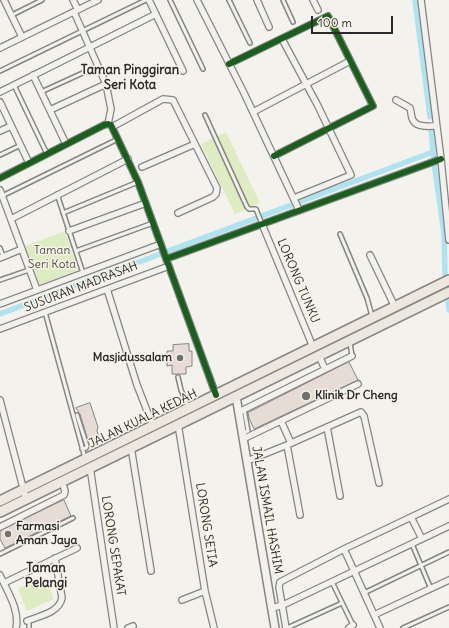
<!DOCTYPE html>
<style>
body{margin:0}
#map{position:relative;width:449px;height:628px;overflow:hidden;background:#f4f2ec;font-family:Delius,sans-serif}
canvas{display:block}
.scale{position:absolute;left:311px;top:16px;width:82px;height:18px;box-sizing:border-box;border:2px solid #2b2b2b;border-top:0;padding-left:5px;font-size:12px;line-height:14px;white-space:nowrap;color:#2b2b2b;-webkit-text-stroke:3px #f7f3e8;paint-order:stroke}
</style>
<div id="map">
<canvas width="449" height="628"></canvas>
<div class="scale">100 m</div>
</div>
<script>
const context = document.querySelector('canvas').getContext('2d');
context.lineJoin = 'round';
function fillPath(path, color) {
  context.fillStyle = color;
  context.fill(path, 'evenodd');
}
function trace(path, color, width, dash) {
  context.strokeStyle = color;
  context.lineWidth = width;
  context.lineCap = dash ? 'butt' : 'round';
  context.setLineDash(dash || []);
  context.stroke(path);
}
function write(font, color, halo, rows, align = 'center') {
  context.font = font + ' Delius,sans-serif';
  context.lineWidth = 3;
  context.setLineDash([]);
  context.textBaseline = 'middle';
  context.strokeStyle = halo;
  context.fillStyle = color;
  for (const [text, x, y, turn = 0] of rows) {
    context.save();
    context.translate(x, y);
    context.rotate((+turn || 0) * Math.PI / 180);
    context.textAlign = isNaN(turn) ? turn : align;
    if (halo) context.strokeText(text, 0, 0);
    context.fillText(text, 0, 0);
    context.restore();
  }
}
fillPath(new Path2D(`
 M226 132 260 203 235 214 201 144Z
 M65 231 78 270 40 285 25 246Z
 M46 577 54 599 27 611 18 588Z`), '#ddecc2');
trace(new Path2D(`
 M415 0 430 117
 M431 128 434 163 444 233 445 275
 M448 302 449 310
 M0 314 433 152`), '#afe3f0', 5.5);
const building = new Path2D(`
 M189 344V351H192V366L186 367V374H172V365L167 366V351H173V345Z
 M349 362 358 380 254 429 249 418 248 413Z
 M90 403 98 427 97 431 99 437 88 441 80 414 76 408Z
 M64 500 71 516 5 548 0 539V531Z`);
fillPath(building, '#e7dbd6');
trace(building, '#858582', 1);
const service = new Path2D(`
 M170 0 203 69
 M229 0 250 43
 M283 0 293 22
 M12 15 42 0
 M0 71 146 0
 M14 85 47 154
 M41 92 98 66
 M205 115 247 207 249 209H256L262 224
 M0 155 21 145
 M57 194 83 273
 M2 196 118 139
 M63 213 138 182
 M340 234 367 298 372 316
 M0 248 3 256
 M76 251 153 223
 M0 280 29 270
 M45 312 85 458
 M350 342 352 356
 M178 377 181 390 188 406
 M77 415 87 446 86 448 82 449
 M243 433 248 431 244 409
 M412 544 431 589
 M0 554 73 518
 M332 582 353 625
 M364 593 449 552
 M29 628V620
 M287 628 342 603
 M403 628 449 607`);
const minor = new Path2D(`
 M4 0 22 37
 M73 0 78 10
 M149 0 183 71
 M197 0 244 93 299 210
 M257 0 269 27
 M313 0 318 10
 M421 0 441 159 449 240
 M74 12 106 84 111 109 108 124
 M282 39 318 106 351 175 294 198
 M0 48 98 0
 M229 64 328 16 373 106 274 156
 M33 75 66 144
 M0 92 156 14
 M396 100 410 108C411 111 411 114 412 118 415 128 428 126 436 126
 M0 102 29 163
 M50 110 106 84
 M253 112 350 61
 M112 127 163 99 173 100 217 188 216 194 213 197 178 213
 M0 131 11 126
 M142 167 195 144
 M0 178 104 125 108 124 111 125 138 182 216 395
 M0 190 37 290
 M11 219 128 159
 M262 224 313 347
 M69 231 146 203
 M370 255 395 307
 M0 258 22 249
 M166 259 441 159
 M107 289 137 385 153 426
 M0 304 161 244
 M0 329 169 266
 M319 356 325 369
 M0 400 26 499
 M239 412 352 356
 M281 421 291 443
 M178 424 205 591 214 628
 M327 427 340 496
 M243 439 358 384
 M287 445 300 515
 M131 447 151 571
 M247 461 287 445 361 412 364 416 379 483
 M90 467 114 628
 M411 517 422 539
 M0 527 64 495 65 491 62 481
 M344 549 380 628
 M0 575C7 591 20 610 16 628
 M4 583 77 548
 M182 600 205 591
 M272 608 283 605 449 526
 M374 615 449 580
 M27 621C39 616 59 613 62 598L55 558
 M128 628 133 626
 M286 628 279 587 280 582 282 581 344 549 449 499
 M349 628 353 625`);
const tertiary = new Path2D(`
 M236 396 275 628`);
const primary = new Path2D(`
 M0 501 449 280
 M0 512 449 292`);
trace(service, '#858582', 6);
trace(minor, '#858582', 8);
trace(tertiary, '#858582', 10);
trace(primary, '#858582', 12);
trace(service, '#f2f1ed', 3);
trace(minor, '#f2f1ed', 5.5);
trace(tertiary, '#f2f1ed', 7);
trace(primary, '#ede8df', 9);
trace(new Path2D(`
 M229 64 328 16 373 106 274 156
 M0 178 104 125 108 124 111 125 138 182 216 395
 M166 259 441 159`), '#1b5e20', 6);
for (const [x, y, r, color] of [
 [180,358,4,"#71716f"],
 [306,396,5,"#71716f"],
 [8,534,4,"#71716f"]
]) {
  const dot = new Path2D();
  dot.arc(x, y, r, 0, 2 * Math.PI);
  context.fillStyle = color;
  context.fill(dot);
  trace(dot, '#f7f3e8', 1.5);
}
write('12px', '#4b5142', '#f7f3e8', [
 ["Taman",52,251],
 ["Seri Kota",52,265]
]);
write('12px', '#2b2b2b', '#f7f3e8', [
 ["LORONG TUNKU",298,281,67],
 ["SUSURAN MADRASAH",81,287,-21],
 ["JALAN KUALA KEDAH",143,419,-26],
 ["JALAN ISMAIL HASHIM",267,510,80],
 ["LORONG SETIA",206,525,81],
 ["LORONG SEPAKAT",113,546,81]
]);
write('bold 12px', '#2b2b2b', '#f7f3e8', [
 ["Masjidussalam",172,358,"right"],
 ["Klinik Dr Cheng",315,396],
 ["Farmasi",16,527],
 ["Aman Jaya",16,541]
], 'left');
write('bold 13px', '#2b2b2b', '#f7f3e8', [
 ["Taman Pinggiran",130,70],
 ["Seri Kota",130,85],
 ["Taman",46,568],
 ["Pelangi",46,583]
]);
</script>
